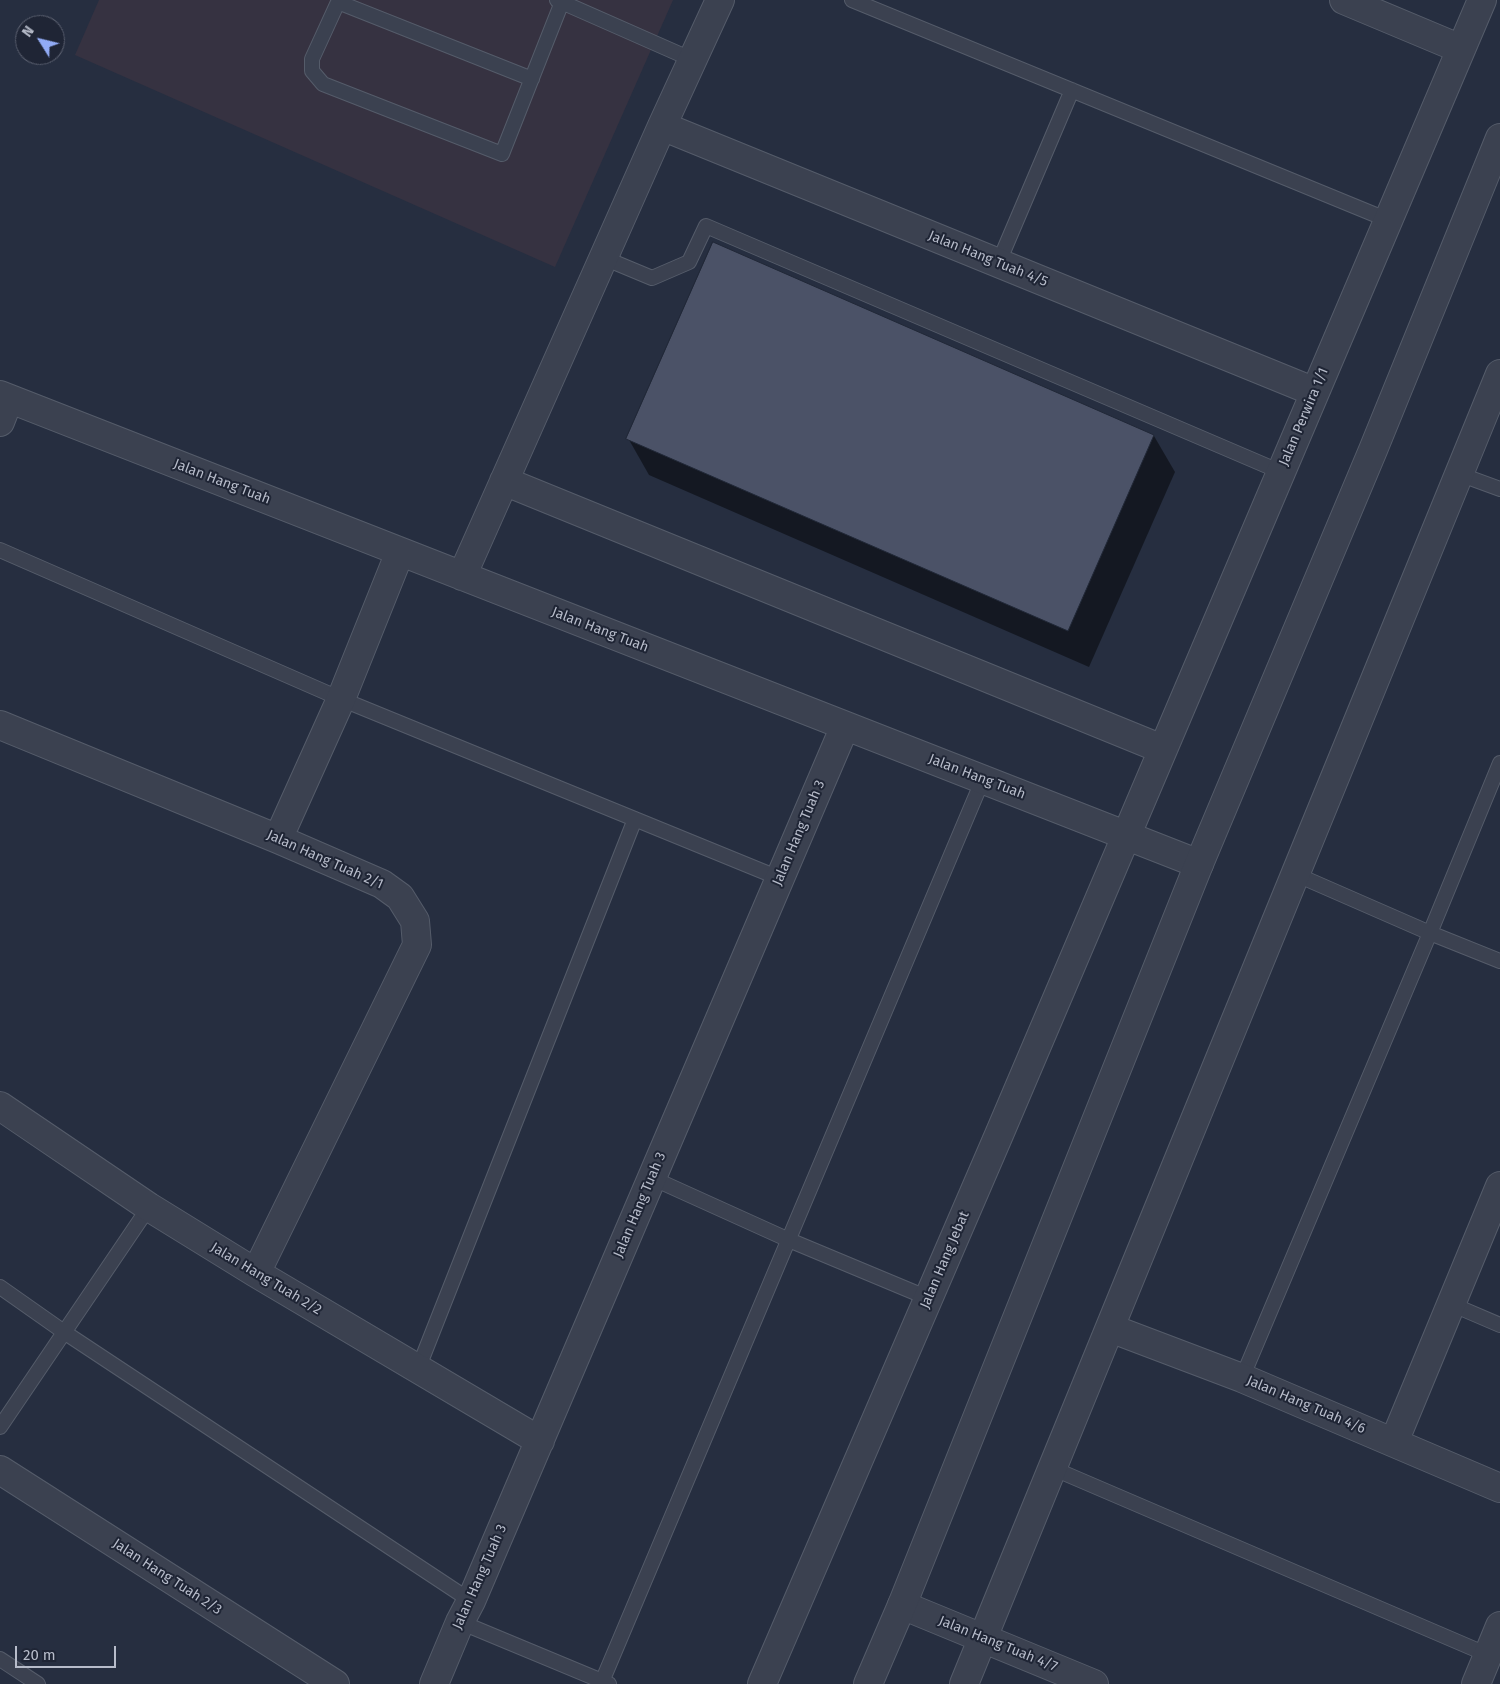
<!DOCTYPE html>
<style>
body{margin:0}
#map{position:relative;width:1500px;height:1684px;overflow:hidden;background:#262e40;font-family:"Fira Sans",sans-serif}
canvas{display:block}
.north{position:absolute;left:15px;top:15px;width:50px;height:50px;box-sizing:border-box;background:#1f2535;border:1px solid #5c6171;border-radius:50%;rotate:306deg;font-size:14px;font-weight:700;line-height:20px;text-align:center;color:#b7bcca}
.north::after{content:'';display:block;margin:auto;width:18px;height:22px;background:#91abf5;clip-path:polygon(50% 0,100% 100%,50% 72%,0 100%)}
.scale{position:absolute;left:15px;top:1646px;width:101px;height:22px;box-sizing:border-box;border:2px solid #b7bcca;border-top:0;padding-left:6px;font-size:15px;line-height:18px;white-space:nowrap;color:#b7bcca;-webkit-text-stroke:4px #1f2535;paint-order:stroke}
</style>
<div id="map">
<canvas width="1500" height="1684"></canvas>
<div class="north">N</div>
<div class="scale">20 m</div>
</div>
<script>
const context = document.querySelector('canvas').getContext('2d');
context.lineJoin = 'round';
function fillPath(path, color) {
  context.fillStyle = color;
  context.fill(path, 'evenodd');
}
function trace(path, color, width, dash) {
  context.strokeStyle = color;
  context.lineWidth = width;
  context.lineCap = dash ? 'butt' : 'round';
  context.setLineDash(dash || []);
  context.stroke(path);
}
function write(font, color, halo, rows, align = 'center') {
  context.font = font + ' "Fira Sans",sans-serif';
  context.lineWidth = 4;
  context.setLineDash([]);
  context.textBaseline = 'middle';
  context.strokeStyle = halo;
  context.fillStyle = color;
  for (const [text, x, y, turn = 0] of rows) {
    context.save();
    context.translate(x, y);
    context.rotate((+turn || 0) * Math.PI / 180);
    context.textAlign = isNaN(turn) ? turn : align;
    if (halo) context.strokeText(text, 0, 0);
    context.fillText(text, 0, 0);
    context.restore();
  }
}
fillPath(new Path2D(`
 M99 0H673L555 267 75 55Z`), '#363241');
fillPath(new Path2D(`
 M713 244 1154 436 1175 472 1089 667 649 475 628 438Z`), '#0007');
const building = new Path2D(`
 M713 242 1154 435 1068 631 626 439Z`);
fillPath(building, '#4b5267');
trace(building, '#212837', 1);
const service = new Path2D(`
 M339 0 312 59V71L323 84 502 154 562 2
 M557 0 693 60
 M852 0 1388 220
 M338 2 532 79
 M604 258 652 278 689 262 706 226 1281 472
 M998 264 1072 90
 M1459 474 1500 489
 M0 550 341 699 779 878
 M1295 874 1430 933 1500 961
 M652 1178 789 1240 928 1298
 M0 1287 64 1332 471 1601
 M1451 1304 1500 1325
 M418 1369 635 819
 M1242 1378 1430 933 1500 763
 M0 1427 149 1207
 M1052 1468 1493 1657
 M460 1622 609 1684
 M0 1659 38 1684
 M601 1684 983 779`);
const minor = new Path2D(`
 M1344 0 1461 49
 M662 126 1315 392
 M0 395 1199 864
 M0 422 9 399
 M504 481 1162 749
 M462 576 662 126 720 0
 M0 725 278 839 382 884 400 897 415 921 417 945 256 1273
 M278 839 341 699 400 552
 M0 1106 149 1207 256 1273 540 1441
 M1110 1328 1242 1378 1500 1488
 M1394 1442 1500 1186
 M0 1470 335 1684
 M902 1605 1094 1684
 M434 1684 460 1622 471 1601 845 726
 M762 1684 998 1137 1482 0
 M964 1684 1500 374
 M1476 1684 1500 1626`);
const tertiary = new Path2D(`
 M868 1684 902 1605 1199 864 1373 450 1500 138`);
trace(service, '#555c6a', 16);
trace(minor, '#555c6a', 30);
trace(tertiary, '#555c6a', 30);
trace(service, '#3b4150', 14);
trace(minor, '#3b4150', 28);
trace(tertiary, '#3b4150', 28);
write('14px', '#b7bcca', '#1f2535', [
 ["Jalan Hang Tuah 4/5",988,259,22],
 ["Jalan Perwira 1/1",1304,417,-67],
 ["Jalan Hang Tuah",222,482,21],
 ["Jalan Hang Tuah",600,630,21],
 ["Jalan Hang Tuah",977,777,21],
 ["Jalan Hang Tuah 3",799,833,-67],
 ["Jalan Hang Tuah 2/1",325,860,24],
 ["Jalan Hang Tuah 3",640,1205,-67],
 ["Jalan Hang Jebat",945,1260,-67],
 ["Jalan Hang Tuah 2/2",266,1279,31],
 ["Jalan Hang Tuah 4/6",1306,1405,23],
 ["Jalan Hang Tuah 2/3",167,1577,33],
 ["Jalan Hang Tuah 3",480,1577,-66],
 ["Jalan Hang Tuah 4/7",998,1644,22]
]);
</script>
